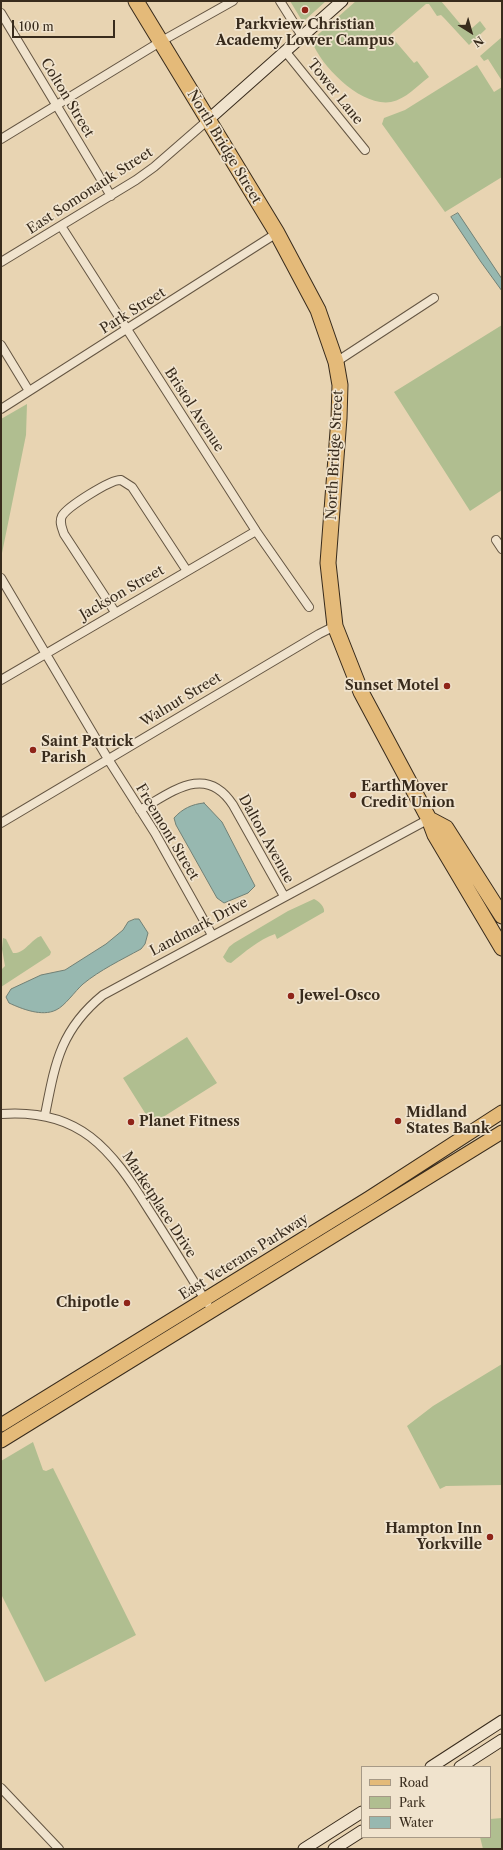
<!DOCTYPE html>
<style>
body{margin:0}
#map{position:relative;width:503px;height:1850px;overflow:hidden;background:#e8d4b2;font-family:"Libre Caslon Text",serif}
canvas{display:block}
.frame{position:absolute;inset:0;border:2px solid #382b1c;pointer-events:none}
.legend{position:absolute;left:361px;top:1766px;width:130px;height:72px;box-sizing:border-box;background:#f0e3cd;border:1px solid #a69986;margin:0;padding:5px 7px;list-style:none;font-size:12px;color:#382b1c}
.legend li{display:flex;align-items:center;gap:8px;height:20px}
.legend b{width:20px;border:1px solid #a69986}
.north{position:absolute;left:451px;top:12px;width:40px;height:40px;-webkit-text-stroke:3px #f0e3cd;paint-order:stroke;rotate:143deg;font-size:11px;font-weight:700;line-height:16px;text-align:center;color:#382b1c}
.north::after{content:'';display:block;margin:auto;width:14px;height:18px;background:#382b1c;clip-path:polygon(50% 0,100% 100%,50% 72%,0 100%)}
.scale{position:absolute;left:12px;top:20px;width:103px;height:18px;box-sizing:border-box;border:2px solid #382b1c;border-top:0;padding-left:5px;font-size:12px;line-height:14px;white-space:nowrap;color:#382b1c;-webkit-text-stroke:3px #f0e3cd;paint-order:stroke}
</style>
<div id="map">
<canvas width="503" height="1850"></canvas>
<div class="frame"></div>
<ul class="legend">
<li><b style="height:5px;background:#e4ba79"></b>Road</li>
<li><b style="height:11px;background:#b0be90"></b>Park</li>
<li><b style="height:11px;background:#97b8b0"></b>Water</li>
</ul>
<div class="north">N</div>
<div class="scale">100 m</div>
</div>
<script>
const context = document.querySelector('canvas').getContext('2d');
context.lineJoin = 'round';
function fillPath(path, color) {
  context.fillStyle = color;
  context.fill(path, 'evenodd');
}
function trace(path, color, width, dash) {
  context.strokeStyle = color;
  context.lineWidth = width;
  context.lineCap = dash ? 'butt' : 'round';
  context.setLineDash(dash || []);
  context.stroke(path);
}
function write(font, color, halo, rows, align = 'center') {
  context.font = font + ' "Libre Caslon Text",serif';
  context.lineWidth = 3.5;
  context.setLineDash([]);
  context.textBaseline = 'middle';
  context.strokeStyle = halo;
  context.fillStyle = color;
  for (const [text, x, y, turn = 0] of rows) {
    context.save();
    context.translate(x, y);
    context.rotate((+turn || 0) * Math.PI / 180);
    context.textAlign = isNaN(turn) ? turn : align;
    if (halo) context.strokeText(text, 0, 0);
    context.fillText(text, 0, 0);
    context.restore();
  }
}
fillPath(new Path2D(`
 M290 1H326L305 20 301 19Z
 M356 1H441L462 26 471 29 480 21 486 29 469 45 445 19 441 15 437 16 429 4H426L390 35 414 63 417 61 429 77C417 86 406 99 391 102 361 107 322 67 312 42L313 39Z
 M502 37V81L488 59 484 61 480 56Z
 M477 65 494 92 502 87V177L445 212 382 124 384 118 405 110Z
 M502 325V490L470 511 394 392Z
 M27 404 26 435 1 558V419Z
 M314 899C319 901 325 907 324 912L277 939 275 934C258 940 245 952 231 963L227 962 223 957 229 947 234 943 288 911Z
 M41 936 51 952 50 955 1 987V970L5 966 2 949 3 938 6 939 13 953C25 954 31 939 41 936Z
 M187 1037 217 1083 152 1124 123 1078Z
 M502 1364V1485L446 1486 440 1489 407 1426 433 1406Z
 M33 1442 43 1470 46 1471 53 1468 136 1635 45 1682 1 1594V1461Z
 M502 1818V1849H483L480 1837H490V1819Z`), '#b0be90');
const water = new Path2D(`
 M458 213 502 279V291L481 262 451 217Z
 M204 803 222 822 255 886 248 893 224 903 217 898 176 825 174 818C182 809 192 804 204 803Z
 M135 919H139L148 933 145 944 141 949C121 960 100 970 83 984 75 991 65 1006 56 1010 42 1017 22 1009 9 1003L6 997 11 989 41 975 65 970 106 944 123 930 128 922Z`);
fillPath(water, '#97b8b0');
trace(water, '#718075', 1);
const street = new Path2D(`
 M280 1 302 36
 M1 13 111 196
 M285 51 365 150
 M1 139 160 42 233 1
 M61 226 256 531 309 607
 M1 262 136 180 154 167 208 120
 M1 345 29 391
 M336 362 434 298
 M1 409 277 233
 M496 540 502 549
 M1 578 108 759 155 833 212 935
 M115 612 64 534C62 528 59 522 62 516 67 507 111 479 121 480L132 487 187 571
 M1 680 256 531
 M140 810C172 792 206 763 233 805L284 896
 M1 823 319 634 335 626
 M1 1114C80 1108 111 1149 149 1210 169 1241 188 1272 207 1303
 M45 1115C55 1064 60 1030 103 995L429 819
 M1 1788 59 1849`);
const secondary = new Path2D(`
 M208 120 342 1
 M431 1767 502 1721
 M460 1767 502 1740
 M304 1849 362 1812
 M334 1849 362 1831`);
const primary = new Path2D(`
 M1 1425 369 1198 502 1112
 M1 1441 502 1132`);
const highway = new Path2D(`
 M136 1 277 233 318 310 336 362 340 385 339 418 328 563 335 626 361 692 429 819 435 835 502 948
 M429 819 446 828 502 916`);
trace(street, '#645542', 10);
trace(secondary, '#382b1c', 13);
trace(primary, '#382b1c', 15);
trace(highway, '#382b1c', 17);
trace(street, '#f0e3cd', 8);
trace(secondary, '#f0e3cd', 11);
trace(primary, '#e4ba79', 13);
trace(highway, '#e4ba79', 15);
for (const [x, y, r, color] of [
 [305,10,4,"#8f2418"],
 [447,686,4,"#8f2418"],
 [33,750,4,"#8f2418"],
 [353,795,4,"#8f2418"],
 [291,996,4,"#8f2418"],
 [398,1121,4,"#8f2418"],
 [131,1122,4,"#8f2418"],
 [127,1303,4,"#8f2418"],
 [490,1537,4,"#8f2418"]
]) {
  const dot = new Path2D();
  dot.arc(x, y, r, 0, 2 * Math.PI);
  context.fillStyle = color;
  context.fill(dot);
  trace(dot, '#f0e3cd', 1.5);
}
write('bold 14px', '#382b1c', '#f0e3cd', [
 ["Parkview Christian",305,25,"center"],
 ["Academy Lower Campus",305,41,"center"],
 ["Sunset Motel",439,686,"right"],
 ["Saint Patrick",41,742],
 ["Parish",41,758],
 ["EarthMover",361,787],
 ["Credit Union",361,803],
 ["Jewel-Osco",299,996],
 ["Midland",406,1113],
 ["States Bank",406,1129],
 ["Planet Fitness",139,1122],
 ["Chipotle",119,1303,"right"],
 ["Hampton Inn",482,1529,"right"],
 ["Yorkville",482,1545,"right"]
], 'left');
write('14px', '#382b1c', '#f0e3cd', [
 ["Tower Lane",335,92,51],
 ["Colton Street",67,98,59],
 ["North Bridge Street",224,147,59],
 ["East Somonauk Street",90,191,-33],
 ["Park Street",133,311,-32],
 ["Bristol Avenue",194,410,57],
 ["North Bridge Street",335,455,-87],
 ["Jackson Street",122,593,-30],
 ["Walnut Street",181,700,-31],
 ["Freemont Street",167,832,59],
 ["Dalton Avenue",266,839,61],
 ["Landmark Drive",199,927,-28],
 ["Marketplace Drive",159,1205,57],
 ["East Veterans Parkway",244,1257,-32]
]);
</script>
